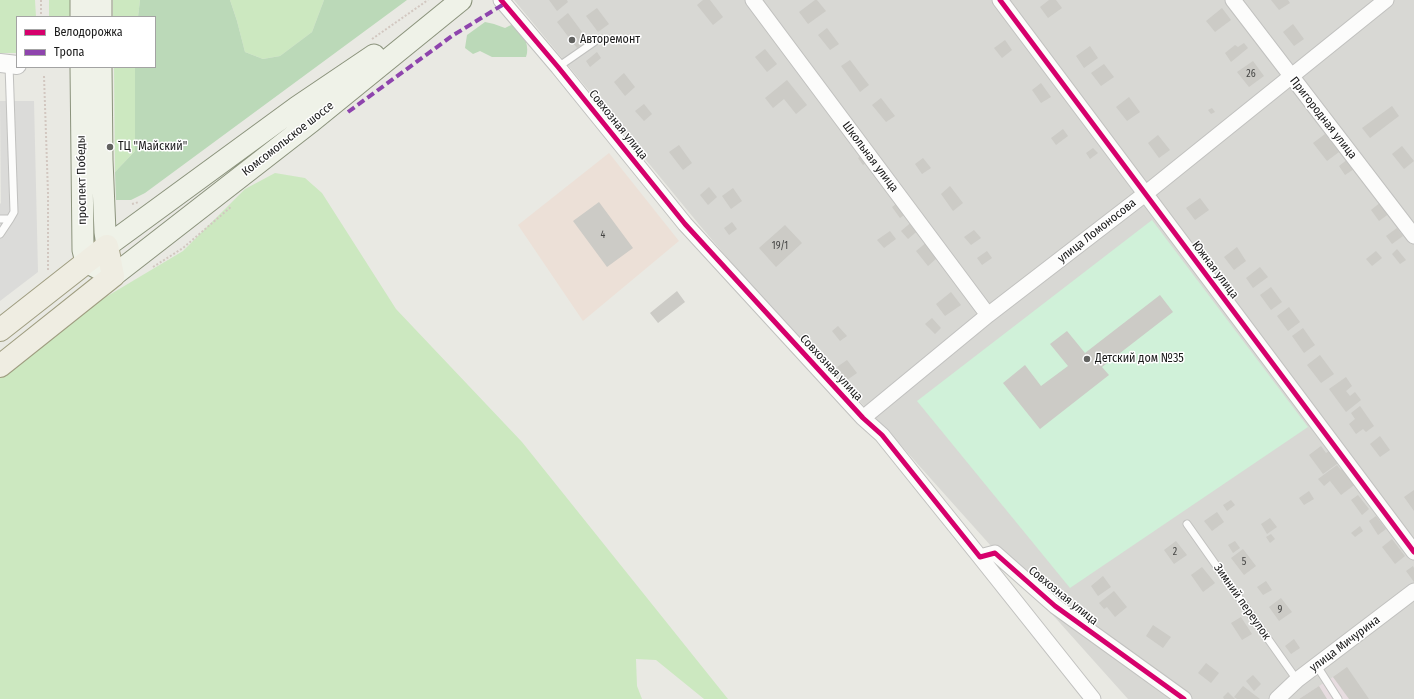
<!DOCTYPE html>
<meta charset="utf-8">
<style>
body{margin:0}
#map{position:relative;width:1414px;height:699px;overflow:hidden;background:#e9e9e3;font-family:"Fira Sans Condensed",sans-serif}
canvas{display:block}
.legend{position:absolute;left:16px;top:16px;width:140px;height:52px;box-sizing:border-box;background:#fff;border:1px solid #a3a3a3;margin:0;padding:5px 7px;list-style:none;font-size:12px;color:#1a1a1a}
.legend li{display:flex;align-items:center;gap:8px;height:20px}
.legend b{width:20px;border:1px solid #a3a3a3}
</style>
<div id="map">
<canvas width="1414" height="699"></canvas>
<ul class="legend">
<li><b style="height:5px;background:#d6006c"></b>Велодорожка</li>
<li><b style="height:5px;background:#8e44ad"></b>Тропа</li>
</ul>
</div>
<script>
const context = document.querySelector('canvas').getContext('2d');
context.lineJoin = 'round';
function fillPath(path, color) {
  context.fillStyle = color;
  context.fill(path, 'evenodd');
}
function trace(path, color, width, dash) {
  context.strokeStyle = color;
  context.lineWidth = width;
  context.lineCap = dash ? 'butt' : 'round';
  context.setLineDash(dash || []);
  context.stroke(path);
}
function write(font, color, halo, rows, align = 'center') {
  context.font = font + ' "Fira Sans Condensed",sans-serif';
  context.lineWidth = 3;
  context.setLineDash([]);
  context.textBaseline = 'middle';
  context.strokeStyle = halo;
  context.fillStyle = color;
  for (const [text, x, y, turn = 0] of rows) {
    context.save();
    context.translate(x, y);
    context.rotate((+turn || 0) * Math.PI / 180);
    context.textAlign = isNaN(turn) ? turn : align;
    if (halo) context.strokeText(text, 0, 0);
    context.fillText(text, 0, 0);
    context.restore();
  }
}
fillPath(new Path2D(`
 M514 0H1414V699H1128L897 441 752 287 702 228Z`), '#d8d8d4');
fillPath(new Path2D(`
 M609 153 679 241 583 321 518 225Z`), '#ece0d7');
fillPath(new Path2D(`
 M1333 677 1369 699H1299Z`), '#e7dce0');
fillPath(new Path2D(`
 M0 0H35L36 17H17V53H0Z
 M49 0H77V17H49Z
 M113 0H140L138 17H113Z
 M230 0H324L312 32 280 56 263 59 245 52 237 21Z
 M114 67H135V151L115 172Z
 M275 173 305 178 322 193 396 309 522 442 728 699H704L656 660 636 659 637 686 642 699H0V377L37 338 183 251 245 189Z`), '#cce8c0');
fillPath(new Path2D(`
 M140 0H230L237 21 245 52 263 59 280 56 312 32 324 0H407L145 193 131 200H116L115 172 135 151V67H155V17H138Z
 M485 22 494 24 505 28 511 25 518 27C524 35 530 47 526 57H492L480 51 473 54 465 48 467 35Z`), '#bbd9b8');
fillPath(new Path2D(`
 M1152 220 1308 427 1070 588 917 401Z`), '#d0f1d9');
fillPath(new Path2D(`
 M0 101H34L38 272 0 301V204L1 203Z`), '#dbdbd9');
fillPath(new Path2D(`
 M549 0H567L568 2 557 11Z
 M703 0H710L723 17 713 25 697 5Z
 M815 0H817L826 11 808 24 799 12Z
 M1049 0H1056L1062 8 1048 18 1040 7Z
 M1271 0H1288L1290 3 1279 10Z
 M597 8 609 24 598 32 586 16Z
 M1222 8 1231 20 1215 32 1206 21Z
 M568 13 588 40 577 48 557 22Z
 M1293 24 1304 39 1294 46 1283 32Z
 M827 28 839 44 830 50 818 35Z
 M1005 40 1012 50 1002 58 994 48Z
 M1244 43 1248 48 1231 62 1225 53 1235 45 1238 47Z
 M1090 46 1098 58 1084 68 1076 56Z
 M765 49 777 64 767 72 755 57Z
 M597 52 601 58 590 67 586 61Z
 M850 60 869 85 860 92 841 66Z
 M1253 61 1264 76 1249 87 1237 72Z
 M1104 64 1114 77 1101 86 1091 73Z
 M624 73 635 87 625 96 614 82Z
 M787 80 807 105 796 114 784 99 773 108 765 98Z
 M1041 83 1051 97 1041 103 1032 90Z
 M1129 97 1140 112 1127 121 1116 107Z
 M881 98 895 116 886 122 872 105Z
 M644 104 652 114 644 121 635 111Z
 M1392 106 1399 116 1370 138 1362 128Z
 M1212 108 1215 112 1211 114 1208 110Z
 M1063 129 1068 136 1056 145 1051 138Z
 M1325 134 1339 152 1327 161 1313 143Z
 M1158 135 1170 150 1159 158 1148 143Z
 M679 145 692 163 683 170 669 152Z
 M1402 146 1414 161 1404 169 1392 154Z
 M1093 148 1098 153 1090 159 1086 153Z
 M865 153 870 160 863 165 858 158Z
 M923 158 931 168 922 174 915 164Z
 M1348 159 1354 169 1345 175 1339 166Z
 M950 186 963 203 953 211 941 194Z
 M709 187 717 197 708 205 700 195Z
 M733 188 742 201 731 209 722 196Z
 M1200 198 1209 210 1195 220 1186 208Z
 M599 202 633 248 607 267 573 221Z
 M899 202 907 213 900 218 892 207Z
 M1381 202 1390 213 1379 221 1371 210Z
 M914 220 921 228 908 239 901 231Z
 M732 222 737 229 729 235 724 228Z
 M785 225 802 243 776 267 759 248Z
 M1397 228 1403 236 1392 244 1386 236Z
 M974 230 981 238 971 245 964 237Z
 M890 231 896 239 884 248 877 240Z
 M927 242 938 257 928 266 916 251Z
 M1237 247 1246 261 1234 270 1224 257Z
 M1397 249 1406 260 1400 264 1392 254Z
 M987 251 992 258 982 265 977 258Z
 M1376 251 1382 258 1372 266 1366 259Z
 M1260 267 1268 277 1253 288 1246 278Z
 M1271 287 1282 302 1271 310 1260 295Z
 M677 291 685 302 658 323 650 313Z
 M951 292 961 305 945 316 936 304Z
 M1160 295 1173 312 1102 367 1109 375 1040 429 1003 383 1025 365 1041 386 1068 366 1050 344 1067 331 1085 353Z
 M1289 307 1300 322 1288 331 1277 316Z
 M932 318 941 328 935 334 925 324Z
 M838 326 847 336 840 341 832 331Z
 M1303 328 1315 345 1304 353 1292 336Z
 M1320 355 1334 374 1321 383 1307 365Z
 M847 360 857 373 847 380 837 367Z
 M1346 377 1352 386 1346 391 1350 396 1355 392 1361 400 1346 412 1329 389Z
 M1360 406 1374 426 1366 432 1363 429 1356 434 1349 424 1355 419 1351 413Z
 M1380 436 1390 450 1380 457 1370 444Z
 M1321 446 1326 453 1332 449 1341 461 1323 474 1309 455Z
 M1337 465 1341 470 1345 467 1357 483 1341 495 1330 481 1324 486 1318 479Z
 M1414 490V511L1404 497Z
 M1309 491 1314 499 1304 505 1299 498Z
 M1358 495 1369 509 1362 515 1351 500Z
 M1231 500 1235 505 1227 511 1223 505Z
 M1217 512 1224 522 1212 531 1204 521Z
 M1376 516 1386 529 1378 535 1369 521Z
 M1270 518 1277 527 1267 534 1261 524Z
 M1360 526 1363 531 1355 537 1351 533Z
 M1271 534 1275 539 1270 543 1266 537Z
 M1392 539 1405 556 1395 564 1382 547Z
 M1176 541 1187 555 1174 564 1164 550Z
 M1235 541 1240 548 1233 553 1228 545Z
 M1243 549 1256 566 1244 575 1231 558Z
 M1413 566 1414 568V582L1406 571Z
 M1202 567 1215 583 1203 592 1191 575Z
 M1103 576 1111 587 1098 596 1091 586Z
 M1266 581 1272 590 1263 595 1257 587Z
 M1114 591 1127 607 1115 617 1107 607 1104 609 1099 603Z
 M1281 598 1292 612 1279 621 1269 607Z
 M1241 617 1252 634 1242 640 1231 623Z
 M1153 625 1171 637 1163 648 1146 636Z
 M1294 639 1300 648 1291 654 1285 646Z
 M1206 663 1219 673 1211 683 1198 673Z
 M1347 667 1369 699H1349L1333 677Z
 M1253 675 1261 684 1254 691 1246 681Z
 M1243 686 1260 699H1237L1234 697Z
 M1319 686 1327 699H1299Z
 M1228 692 1235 699H1224L1223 697Z`), '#cccbc6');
const service = new Path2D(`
 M558 67 594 42
 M0 219H10L14 212 9 65
 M0 234 10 219
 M1187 524 1297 680
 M1317 666 1338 699`);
const minor = new Path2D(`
 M501 0 558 67 685 224 863 418 882 435 980 557 995 553 1055 606 1184 699
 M753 0 988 315
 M1000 0 1414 552
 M1233 0 1414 236
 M863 418 988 315 1145 194 1386 0
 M980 557 1093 699
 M1277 699 1297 680 1414 591`);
const tertiary = new Path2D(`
 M0 63 17 65`);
const secondary = new Path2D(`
 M81 0V17
 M101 0V17
 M81 67 83 250 86 262 113 276 311 122 461 0
 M101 67 102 160 105 232 107 246 297 107 374 55`);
const primary = new Path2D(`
 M0 330 107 246 113 276 0 366`);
trace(service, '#c1c1bf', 9);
trace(minor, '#c1c1bf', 17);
trace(tertiary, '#c1c1bf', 20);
trace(secondary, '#8b937c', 23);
trace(primary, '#9f9d80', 24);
trace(new Path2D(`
 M41 0V17
 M372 39 428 0
 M44 76 48 193V271
 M132 204 139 202
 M153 267 183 248 232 206`), '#d2c7c0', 2, [2, 2]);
trace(service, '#fcfcfb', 7);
trace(minor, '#fcfcfb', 15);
trace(tertiary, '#fcfcfb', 18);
trace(secondary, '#eff2e8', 21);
trace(primary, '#efede2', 22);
trace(new Path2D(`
 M348 112 452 36 504 4`), '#8e44ad', 4, [8, 4]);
trace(new Path2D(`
 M501 0 558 67 685 224 863 418 882 435 980 557 995 553 1055 606 1184 699
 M1000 0 1414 552`), '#d6006c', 5);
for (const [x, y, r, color] of [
 [572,40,4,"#626260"],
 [110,147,4,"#626260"],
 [1087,359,4,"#626260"]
]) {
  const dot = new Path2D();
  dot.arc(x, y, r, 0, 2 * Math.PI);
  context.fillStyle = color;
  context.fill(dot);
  trace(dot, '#fff', 1.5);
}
write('10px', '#464645', null, [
 ["26",1251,74],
 ["4",603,235],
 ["19/1",780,246],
 ["2",1175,552],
 ["5",1244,562],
 ["9",1280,610]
]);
write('12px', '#1a1a1a', '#fff', [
 ["Авторемонт",580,40],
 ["ТЦ \"Майский\"",118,147],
 ["Детский дом №35",1095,359]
], 'left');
write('12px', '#1a1a1a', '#fff', [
 ["Пригородная улица",1323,118,52],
 ["Совхозная улица",618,125,51],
 ["Комсомольское шоссе",288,139,-38],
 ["Школьная улица",870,157,53],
 ["проспект Победы",82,180,-91],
 ["улица Ломоносова",1097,231,-38],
 ["Южная улица",1215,270,53],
 ["Совхозная улица",831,368,47],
 ["Совхозная улица",1063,596,39],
 ["Зимний переулок",1242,602,55],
 ["улица Мичурина",1345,644,-37]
]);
</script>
